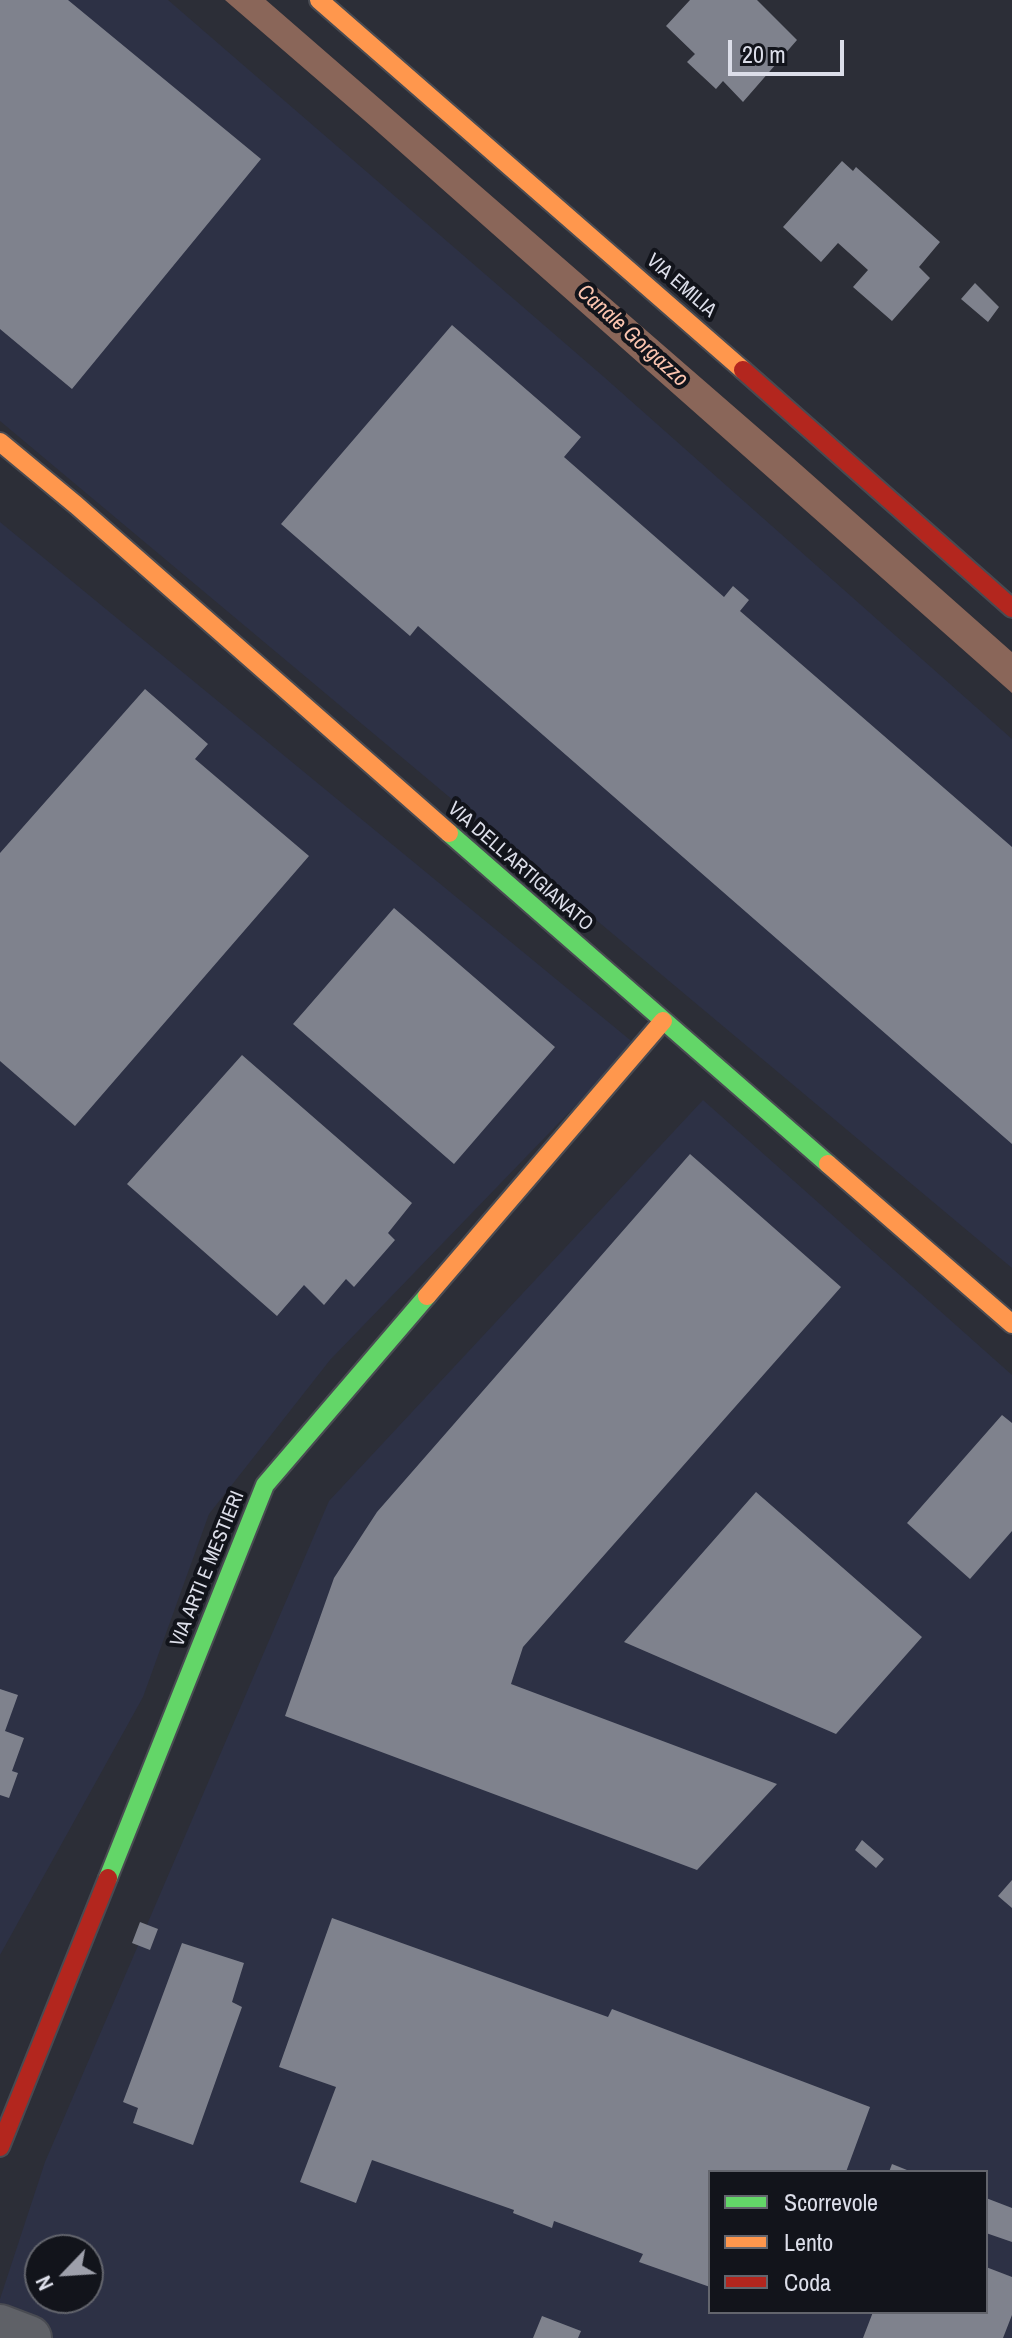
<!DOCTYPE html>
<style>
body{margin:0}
#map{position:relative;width:1012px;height:2338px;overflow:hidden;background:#2c2e37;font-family:"Archivo Narrow",sans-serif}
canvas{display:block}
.legend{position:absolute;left:708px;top:2170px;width:280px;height:144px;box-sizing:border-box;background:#12141b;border:2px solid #63656d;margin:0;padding:10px 14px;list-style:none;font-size:24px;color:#dcdee9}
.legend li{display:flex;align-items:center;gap:16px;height:40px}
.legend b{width:40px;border:2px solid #63656d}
.north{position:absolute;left:24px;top:2234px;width:80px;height:80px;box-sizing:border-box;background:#12141b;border:2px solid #63656d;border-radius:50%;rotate:245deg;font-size:22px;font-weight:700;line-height:32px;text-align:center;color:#dcdee9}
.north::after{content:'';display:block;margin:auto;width:28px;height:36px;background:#9ea0ab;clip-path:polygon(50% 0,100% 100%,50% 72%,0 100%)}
.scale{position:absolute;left:728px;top:40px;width:116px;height:36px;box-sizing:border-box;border:4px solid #dcdee9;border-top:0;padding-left:10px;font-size:24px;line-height:28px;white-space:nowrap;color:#dcdee9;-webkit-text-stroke:6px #12141b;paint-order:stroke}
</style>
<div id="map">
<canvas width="1012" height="2338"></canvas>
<ul class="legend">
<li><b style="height:10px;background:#63d668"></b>Scorrevole</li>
<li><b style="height:10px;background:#ff974d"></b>Lento</li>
<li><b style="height:10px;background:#b3261e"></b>Coda</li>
</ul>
<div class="north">N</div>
<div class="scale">20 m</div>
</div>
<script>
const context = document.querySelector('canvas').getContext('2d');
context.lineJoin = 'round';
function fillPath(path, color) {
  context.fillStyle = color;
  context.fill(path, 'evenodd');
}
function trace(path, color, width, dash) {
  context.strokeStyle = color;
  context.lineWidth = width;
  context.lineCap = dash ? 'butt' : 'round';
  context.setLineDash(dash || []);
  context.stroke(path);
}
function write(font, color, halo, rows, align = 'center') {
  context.font = font + ' "Archivo Narrow",sans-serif';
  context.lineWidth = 8;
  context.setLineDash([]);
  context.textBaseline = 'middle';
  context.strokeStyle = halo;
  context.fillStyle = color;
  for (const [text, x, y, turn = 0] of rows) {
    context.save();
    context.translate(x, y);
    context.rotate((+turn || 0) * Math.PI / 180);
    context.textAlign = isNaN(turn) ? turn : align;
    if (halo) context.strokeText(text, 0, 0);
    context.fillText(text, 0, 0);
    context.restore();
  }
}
fillPath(new Path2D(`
 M0 0H168L604 377 1012 739V1268L0 421Z
 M0 522 635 1044 330 1360 209 1514 143 1697 0 1955Z
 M703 1100 1012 1375V2338H40L0 2322V2299L45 2162 329 1501ZM710 2172H986V2312H710ZM40 2250H88V2298H40Z`), '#2d3145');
fillPath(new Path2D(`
 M225 0H266L793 458 1012 652V693L371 126Z`), '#8a6659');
fillPath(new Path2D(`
 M0 0H68L261 159 72 389 0 329Z
 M690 0H757L797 40 743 102 723 81 716 89 687 62 695 54 666 26Z
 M842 161 853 171 856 167 940 242 919 267 930 278 892 321 853 287 868 270 838 243 821 262 783 227Z
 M975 283 999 307 988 322 961 299Z
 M452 325 581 437 564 457 724 597 733 586 749 600 740 611 1012 847V1144L418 626 410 636 281 524Z
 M145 689 208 744 195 759 309 856 75 1126 0 1061V853Z
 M394 908 555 1047 454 1164 293 1024Z
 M242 1055 412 1203 388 1233 395 1240 354 1287 346 1279 324 1305 304 1285 277 1316 127 1184Z
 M690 1154 841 1287 523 1647 511 1684 777 1784 697 1870 285 1716 334 1578 377 1512Z
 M1002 1415 1012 1423V1531L970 1579 907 1523Z
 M756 1492 922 1637 836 1734 624 1642Z
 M0 1689 18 1695 5 1731 24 1738 12 1771 18 1773 9 1798 0 1795Z
 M862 1840 884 1859 876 1868 855 1850Z
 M1012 1880V1908L998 1896Z
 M332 1918 608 2017 612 2009 870 2107 846 2172H710V2287L639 2262 643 2254 554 2221 552 2228 513 2213 514 2210 372 2160 356 2203 300 2182 336 2087 279 2067Z
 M140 1922 158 1929 150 1950 132 1943Z
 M182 1943 244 1963 232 2002 242 2007 193 2145 133 2123 138 2108 123 2102Z
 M892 2164 912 2172H889Z
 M986 2198 1012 2208V2242L986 2233Z
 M986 2267 1012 2277V2315L1003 2338H863L873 2312H986Z
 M542 2316 581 2331 578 2338H533Z`), '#7f828d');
const street = new Path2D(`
 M0 2327 29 2338`);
const fast = new Path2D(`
 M449 833 828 1164
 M108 1878 265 1485 427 1296`);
const slow = new Path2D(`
 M319 0 743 370
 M0 442 76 505 449 833
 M828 1164 1012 1324
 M427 1296 663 1021`);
const jam = new Path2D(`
 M743 370 1012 608
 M0 2147 108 1878`);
trace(street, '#494b52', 48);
trace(fast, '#494b52', 22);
trace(slow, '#494b52', 22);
trace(jam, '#494b52', 22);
trace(street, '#5f6167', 44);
trace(fast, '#63d668', 18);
trace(slow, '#ff974d', 18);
trace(jam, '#b3261e', 18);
write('20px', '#dcdee9', '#12141b', [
 ["VIA EMILIA",681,286,41],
 ["VIA DELL'ARTIGIANATO",520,867,41],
 ["VIA ARTI E MESTIERI",208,1569,-68]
]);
write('italic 22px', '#fbc4af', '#12141b', [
 ["Canale Gorgazzo",632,336,42]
]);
</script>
